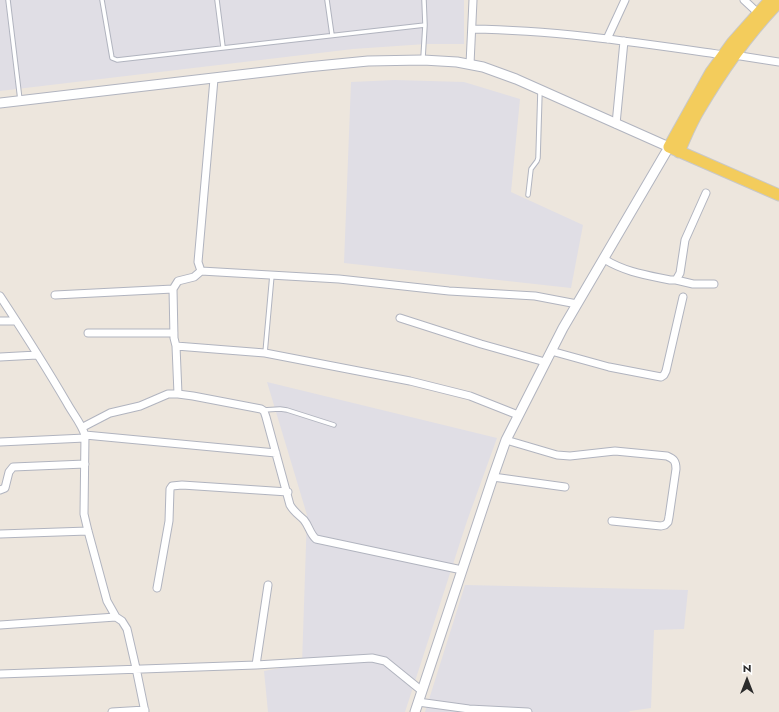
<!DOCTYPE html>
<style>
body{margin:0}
#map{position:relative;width:779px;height:712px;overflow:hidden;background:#ede6dd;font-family:Jost,sans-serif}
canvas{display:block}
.north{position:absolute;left:727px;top:660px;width:40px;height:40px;-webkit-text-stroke:3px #fff;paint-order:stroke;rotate:0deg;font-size:11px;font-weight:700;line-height:16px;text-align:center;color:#2b2b2b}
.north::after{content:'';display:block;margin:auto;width:14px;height:18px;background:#2b2b2b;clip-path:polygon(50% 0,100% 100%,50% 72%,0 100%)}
</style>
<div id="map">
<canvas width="779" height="712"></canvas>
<div class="north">N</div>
</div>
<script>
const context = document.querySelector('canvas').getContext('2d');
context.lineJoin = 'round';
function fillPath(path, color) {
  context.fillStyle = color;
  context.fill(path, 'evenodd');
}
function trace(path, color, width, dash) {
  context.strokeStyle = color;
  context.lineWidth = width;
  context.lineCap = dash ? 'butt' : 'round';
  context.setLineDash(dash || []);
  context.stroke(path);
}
fillPath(new Path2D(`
 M0 0H464V44H426L353 49 0 91Z
 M395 80 464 82 520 99 511 192 583 225 571 288 344 263 351 82Z
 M267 382 497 438 467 521 405 712H268L264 671 302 664 307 515Z
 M465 585 688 590 684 629 654 630 651 708 630 711 629 712H425Z`), '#e0dee5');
const lane = new Path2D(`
 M8 0 20 100
 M102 0 112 58 117 60 425 25
 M217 0 223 47
 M327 0 332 35
 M423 58 425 25 424 0
 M528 195 531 169 537 161 538 158 540 91
 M265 353 272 275
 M263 410 280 409 287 410 334 425`);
const street = new Path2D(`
 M744 0 758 13
 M472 29C556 30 640 43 724 55
 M607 39 625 0
 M734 55 779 62
 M470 64 473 0
 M616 124 624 41
 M604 259C625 272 646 275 670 280H676L680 273 685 240 706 193
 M201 271 198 262 214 79
 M676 280 693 284H714
 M55 295 173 289
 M0 296C23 331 46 367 67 403 73 414 81 423 85 435L84 514 88 531 107 601 116 617 122 621 127 629 136 668 145 712
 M400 318 481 344 545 362
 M0 321H16
 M88 333H174
 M176 346 265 353 410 381 470 396 518 415
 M551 351 609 367 661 377 664 375 666 371 683 297
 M0 357 37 355
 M178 394 176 346 174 338 173 289 178 281 194 277 201 271 339 279 449 291 535 296 577 304
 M83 427 110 413 140 406 168 394H178L193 396 261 409 264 411 266 417 290 505C294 512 299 515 304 520 309 526 310 534 316 539L462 570
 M85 435 276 453
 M506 440 557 455 570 456 615 451 667 456C674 459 676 461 676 469L669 517 668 522 665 525 661 526 612 521
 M0 442 85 438
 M493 477 565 487
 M0 490 5 488 9 472 13 467 85 464
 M0 534 88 531
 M157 588 169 521 170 489 172 486 182 485 288 492
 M0 625 116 617
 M256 665 268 585
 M0 674 256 665 372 658 385 661 422 691
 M418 702 469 709 528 712
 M112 712 145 710`);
const secondary = new Path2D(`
 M0 103 307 67 368 61 423 60 457 62 483 67 516 79 669 147 563 328 506 440 493 477 415 712`);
const primary = new Path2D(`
 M770 0 732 43 711 72 669 147 779 195
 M679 152C685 138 691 123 699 110 722 71 747 35 779 2`);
trace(lane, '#b1b4bf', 5.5);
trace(street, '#b1b4bf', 9);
trace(secondary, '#b1b4bf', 11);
trace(primary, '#c8c8c8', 13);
trace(lane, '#fff', 3.5);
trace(street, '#fff', 7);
trace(secondary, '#fff', 9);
trace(primary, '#f3cc5c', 11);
</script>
